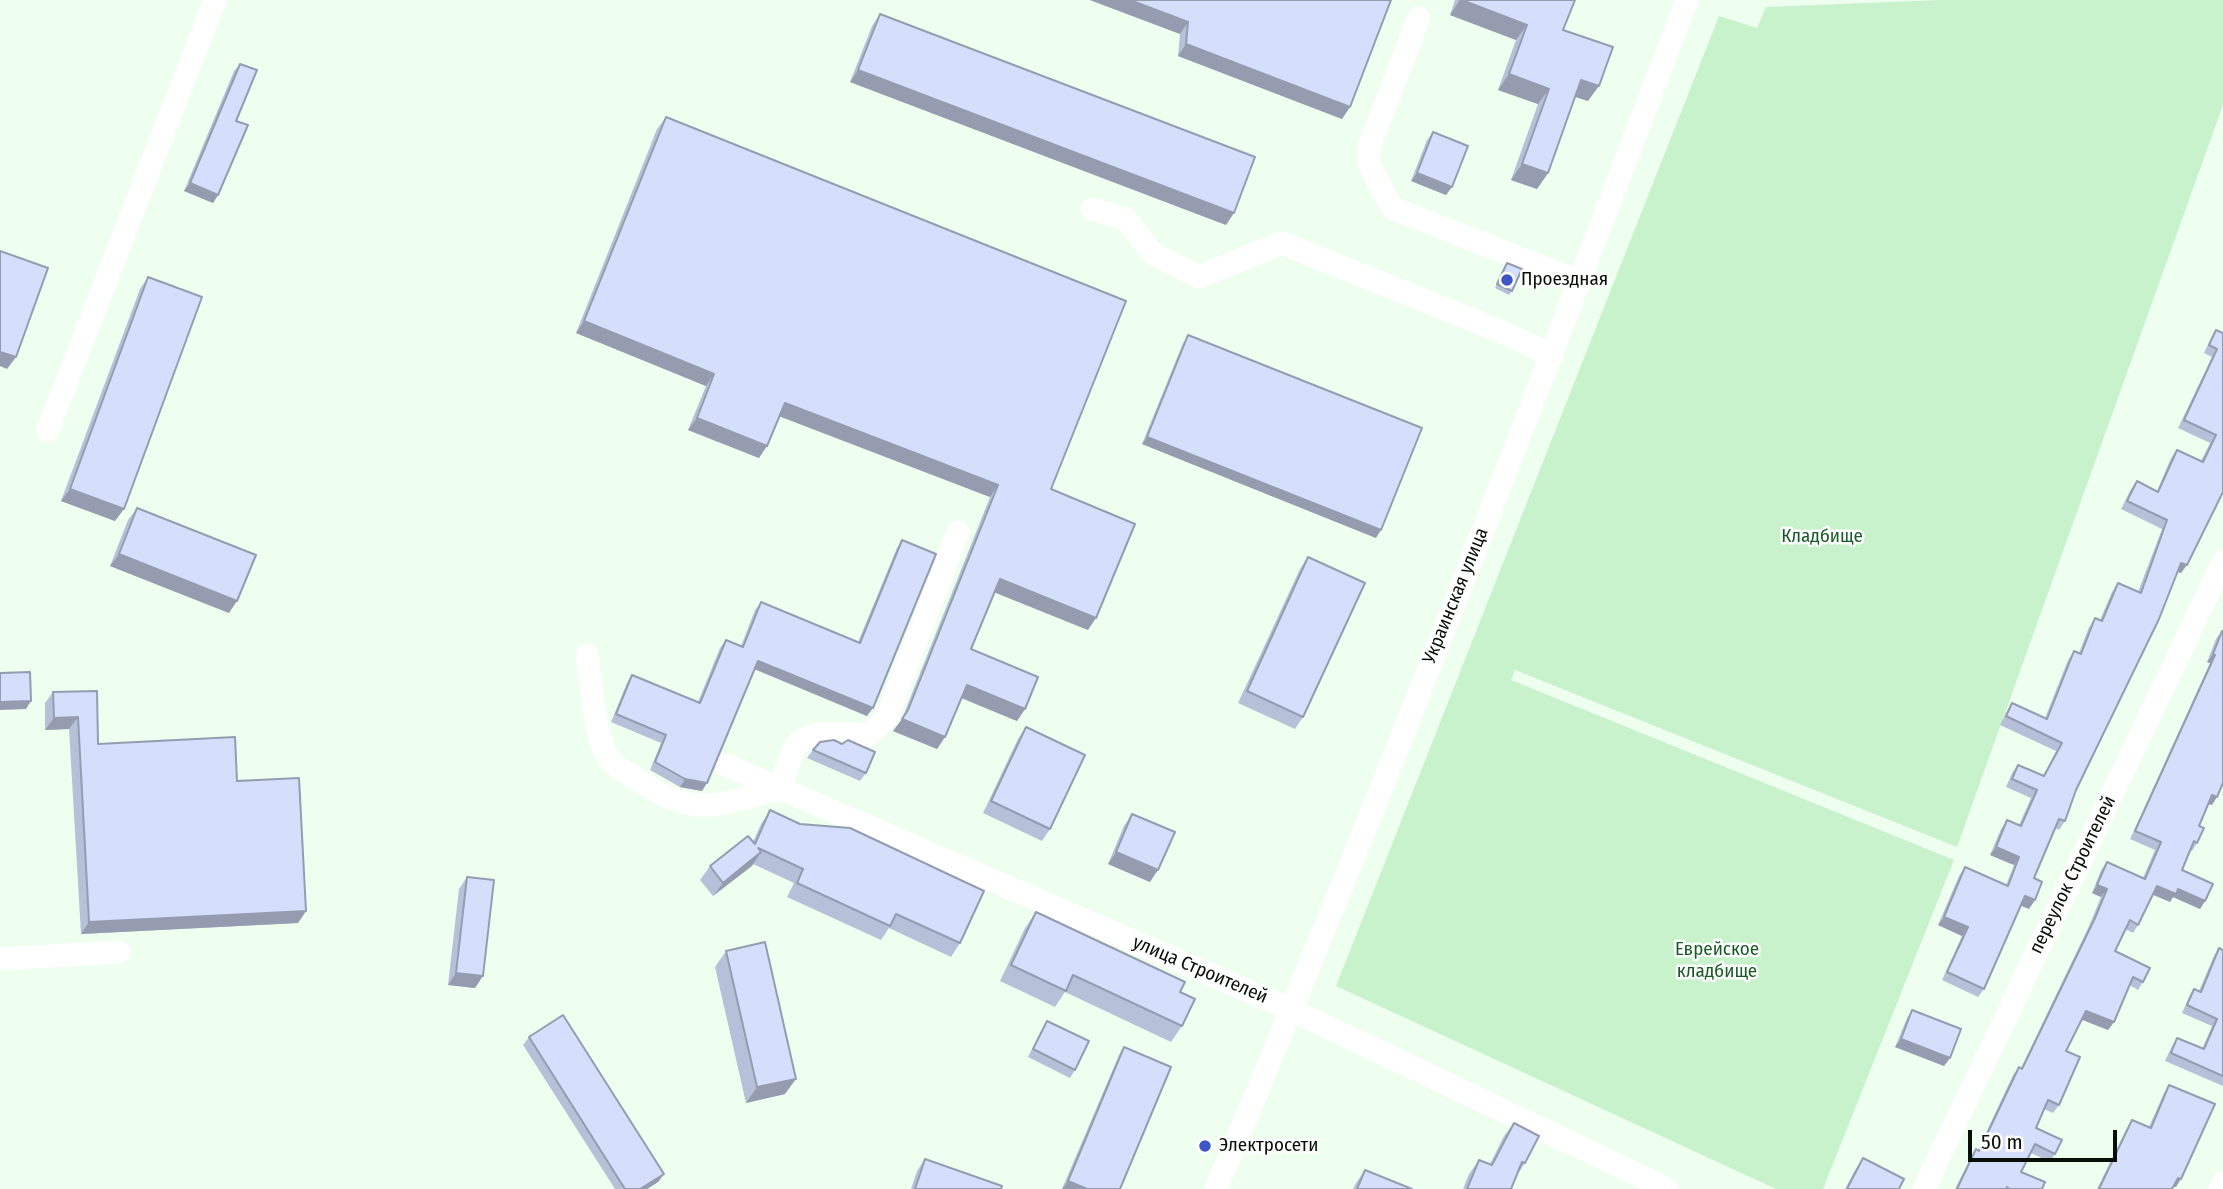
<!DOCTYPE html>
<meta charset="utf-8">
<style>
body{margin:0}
#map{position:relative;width:2223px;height:1189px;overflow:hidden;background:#eeffef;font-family:"Fira Sans Condensed",sans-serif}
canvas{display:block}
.scale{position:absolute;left:1968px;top:1130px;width:149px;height:32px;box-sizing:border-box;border:4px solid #080f09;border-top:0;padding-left:9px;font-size:21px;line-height:24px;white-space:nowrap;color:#080f09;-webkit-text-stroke:5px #fff;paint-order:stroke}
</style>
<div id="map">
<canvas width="2223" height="1189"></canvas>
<div class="scale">50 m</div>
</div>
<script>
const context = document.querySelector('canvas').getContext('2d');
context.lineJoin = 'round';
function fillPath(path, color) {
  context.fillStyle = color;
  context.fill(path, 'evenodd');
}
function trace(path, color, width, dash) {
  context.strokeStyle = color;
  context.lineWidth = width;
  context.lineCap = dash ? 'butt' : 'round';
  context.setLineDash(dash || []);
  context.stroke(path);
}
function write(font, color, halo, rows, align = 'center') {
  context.font = font + ' "Fira Sans Condensed",sans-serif';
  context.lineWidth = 5;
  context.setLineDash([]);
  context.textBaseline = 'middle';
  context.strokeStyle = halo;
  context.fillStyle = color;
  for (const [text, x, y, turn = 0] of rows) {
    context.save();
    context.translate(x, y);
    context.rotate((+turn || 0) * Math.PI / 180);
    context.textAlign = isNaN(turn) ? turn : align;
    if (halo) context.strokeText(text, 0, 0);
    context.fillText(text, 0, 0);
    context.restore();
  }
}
fillPath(new Path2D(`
 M1940 0H2223V105L1957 847 1515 670 1511 680 1954 860 1823 1189H1776L1336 986 1719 16 1757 28 1766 7Z`), '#c7f2cb');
trace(new Path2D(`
 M1419 18 1369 147V164L1392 208 1580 282
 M1092 209 1126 219 1153 254 1199 277 1282 243 1507 334 1552 356
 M48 430 215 0
 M587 655C592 682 594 739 610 760 616 768 629 774 637 779 695 819 717 806 780 788 785 775 789 759 796 747 807 727 849 735 868 735L887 717 958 532
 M726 765 1292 1010 1667 1189
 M0 959 119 952
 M1216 1189C1383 797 1535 398 1687 0
 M1924 1189 2223 562
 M2220 1189 2223 1183`), '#fff', 23);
fillPath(new Path2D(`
 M1090 0H1391L1350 107 1342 119 1178 56 1180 34Z
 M1455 0H1575L1563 30 1588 101 1575 97 1548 173 1537 189 1511 180 1538 104 1498 90 1516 40 1450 15Z
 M880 14 1226 225 850 82 872 26Z
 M240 64 236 121 218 195 213 203 184 191 234 71Z
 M666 117 1051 489 1088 630 994 592 971 649 1025 709 1017 721 961 698 945 737 937 749 893 731 901 721 990 497 779 416 759 458 688 430 706 386 576 333 657 129Z
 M1433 132 1446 195 1411 181 1427 140Z
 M1507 263 1512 291 1509 295 1495 288Z
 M148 277 115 521 61 501 140 289Z
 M2216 330 2222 333 2223 332V492L2181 573 2177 572 2076 790 2065 821 2059 830 2055 828 2034 878 2029 909 2021 905 1984 989 1978 997 1942 980 1962 936 1938 925 1959 876 1965 867 2006 885 2014 865 1990 855 2001 829 2007 820 2019 825 2031 798 2006 787 2012 773 2018 765 2043 776 2056 751 2000 725 2007 711 2012 703 2045 718 2068 660 2074 651 2079 653 2089 627 2095 618 2100 620 2112 592 2118 583 2138 592 2162 529 2121 509 2131 489 2137 481 2157 491 2171 458 2177 450 2201 461 2210 443 2178 428 2212 357 2204 353 2211 338Z
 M1188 335 1376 538 1142 444 1183 343Z
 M137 508 229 613 110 566 128 520Z
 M902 540 867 716 754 669 702 791 680 787 650 770 661 743 611 722 627 683 632 675 698 702 720 648 726 640 741 646 755 610 761 602 858 642 897 548Z
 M1308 557 1303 717 1295 729 1238 703 1300 569Z
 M2222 631 2212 805 2208 804 2199 826 2197 843 2192 851 2190 850 2182 870 2205 901 2200 909 2173 897 2170 902 2153 895 2138 925 2133 933 2125 929 2115 951 2143 982 2138 990 2129 985 2114 1022 2108 1030 2081 1019 2066 1051 2059 1105 2053 1113 2044 1109 2036 1128 2055 1154 2050 1162 2031 1153 2021 1172 2042 1189H1955L1971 1157 1976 1149 1978 1150 2013 1075 2019 1067 2021 1068 2089 926 2101 897 2092 893 2101 870 2107 862 2143 878 2155 850 2130 839 2210 663 2207 662 2216 639Z
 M97 691 98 744 237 781 306 911 298 923 81 934 69 729 45 730V703L53 692Z
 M1026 727 1050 829 1042 841 983 813 1018 739Z
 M813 750 866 773 860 781 807 758Z
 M770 810 960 943 951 957 889 928 881 940 787 897 794 883 753 864 713 896 700 880 710 866 753 842 761 824Z
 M1132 814 1150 882 1108 864 1124 826Z
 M467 877 475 988 448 985 459 889Z
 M1036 912 1180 992 1182 1026 1171 1042 1065 992 1055 1007 1000 981 1025 928Z
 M2219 948 2223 950V1086L2165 1061 2172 1046 2177 1038 2202 1049 2212 1026 2182 1013 2189 997 2194 989 2199 991 2214 956Z
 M726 951 785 1094 746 1103 715 967Z
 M1912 1010 1950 1058 1944 1066 1895 1047 1907 1018Z
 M1047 1021 1075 1070 1070 1078 1028 1057 1042 1029Z
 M529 1037 664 1174 658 1182 647 1189H615L523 1045Z
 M1124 1047 1120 1189H1062L1119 1055Z
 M2169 1085 2176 1187 2174 1186 2172 1189H2097L2127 1128 2132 1120 2149 1127 2164 1093Z
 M1514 1123 1525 1163 1517 1175 1511 1189H1463L1469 1174 1479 1160 1490 1164 1504 1136Z
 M1863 1158 1899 1189H1845L1855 1170Z
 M925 1159 1001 1189H911L917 1171Z
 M1365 1170 1411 1189H1353L1356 1183Z`), '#b7c0d9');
fillPath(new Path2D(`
 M1090 0H1130L1188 22 1180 34Z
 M1460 0H1462L1527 25 1516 40 1450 15Z
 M1186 44 1350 107 1342 119 1178 56Z
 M858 70 1234 213 1226 225 850 82Z
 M1509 74 1549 89 1538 104 1498 90Z
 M1581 80 1599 86 1588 101 1570 95Z
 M1522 164 1548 173 1537 189 1511 180Z
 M1417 173 1452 187 1446 195 1411 181Z
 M190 183 218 195 213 203 184 191Z
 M584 321 714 374 706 386 576 333Z
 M0 352 16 357 7 369 0 366Z
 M785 403 998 485 990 497 776 415Z
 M697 418 767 446 759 458 688 430Z
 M1147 437 1381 530 1376 538 1142 444Z
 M70 489 124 509 115 521 61 501Z
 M119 554 237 601 229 613 110 566Z
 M2181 563 2187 565 2181 573 2175 571Z
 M1000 579 1096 618 1088 630 991 591Z
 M2213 654 2215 655 2210 663 2207 662Z
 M758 661 873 708 867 716 752 668Z
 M967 685 1025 709 1017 721 959 697Z
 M31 701 26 709 0 710V702Z
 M78 717 69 729 45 730 54 718Z
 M902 719 945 737 937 749 893 731Z
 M685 779 707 783 702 791 680 787Z
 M2212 795 2217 797 2212 805 2206 803Z
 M1996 847 2019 857 2014 865 1990 855Z
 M761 852 752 866 713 896 723 883Z
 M1116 852 1158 870 1150 882 1108 864Z
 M2097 885 2107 889 2101 897 2092 893Z
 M2157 886 2178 889 2205 901 2200 909 2173 897 2170 902 2152 894Z
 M2025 896 2035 900 2029 909 2019 905Z
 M306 911 298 923 81 934 89 922Z
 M1944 917 1968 927 1962 936 1938 925Z
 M456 973 483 976 475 988 448 985Z
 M2086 1011 2114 1022 2108 1030 2080 1019Z
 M1901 1039 1950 1058 1944 1066 1895 1047Z
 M796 1079 785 1094 746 1103 757 1087Z
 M664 1174 658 1182 647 1189H640Z
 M2178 1178 2181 1179 2176 1187 2172 1186Z
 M1068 1181 1087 1189H1062Z`), '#959cb0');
const building = new Path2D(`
 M1130 0H1391L1350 107 1186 44 1188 22Z
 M1462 0H1575L1563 30 1613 47 1599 86 1581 80 1548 173 1522 164 1549 89 1509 74 1527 25Z
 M880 14 1255 157 1234 213 858 70Z
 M240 64 257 70 236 121 248 125 218 195 190 183Z
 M666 117 1126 301 1051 489 1135 524 1096 618 1000 579 971 649 1038 677 1025 709 967 685 945 737 902 719 908 710 998 485 785 403 767 446 697 418 714 374 584 321Z
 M1433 132 1468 146 1452 187 1417 173Z
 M0 251 48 268 16 357 0 352Z
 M1507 263 1522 269 1512 291 1497 284Z
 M148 277 202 297 124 509 70 489Z
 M2216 330 2223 333V492L2187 565 2181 563 2159 619 2076 790 2065 821 2059 819 2034 878 2042 882 2035 900 2025 896 1984 989 1947 972 1968 927 1944 917 1965 867 2008 886 2019 857 1996 847 2007 820 2021 826 2037 790 2012 779 2018 765 2044 776 2062 743 2006 716 2012 703 2047 719 2074 651 2081 654 2095 618 2102 621 2118 583 2141 593 2167 520 2127 501 2137 481 2158 492 2177 450 2203 462 2216 435 2184 420 2217 349 2209 345Z
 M1188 335 1422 428 1381 530 1147 437Z
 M137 508 256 555 237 601 119 554Z
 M902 540 936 554 873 708 758 661 707 783 685 779 655 762 666 735 616 714 632 675 700 703 726 640 743 647 761 602 860 643Z
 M1308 557 1365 583 1303 717 1247 691Z
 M2222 631H2223V783L2217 797 2212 795 2199 826 2204 828 2197 843 2194 841 2182 870 2213 884 2205 901 2178 889 2176 894 2157 886 2138 925 2130 920 2115 951 2150 968 2143 982 2133 977 2114 1022 2086 1011 2066 1051 2080 1057 2059 1105 2048 1100 2036 1128 2062 1140 2055 1154 2035 1144 2021 1172 2045 1182 2042 1189H2010L2007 1187 2006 1189H1957L1976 1149 1979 1151 2019 1067 2022 1069 2095 918 2107 889 2097 885 2107 862 2145 879 2161 842 2135 831 2215 655 2213 654Z
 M30 672 31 701 0 702V673Z
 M97 691 98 744 235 737 237 781 299 778 306 911 89 922 78 717 54 718 53 692Z
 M1026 727 1085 755 1050 829 991 801Z
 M834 740 842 744 848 740 875 752 866 773 813 750 820 742Z
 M770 810 800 824 850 828 984 891 960 943 896 914 890 926 797 883 803 869 758 848 761 852 723 883 710 866 748 836 755 844Z
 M1132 814 1175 832 1158 870 1116 852Z
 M467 877 494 880 483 976 456 973Z
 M1036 912 1185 982 1180 992 1195 999 1182 1026 1073 975 1066 991 1011 965Z
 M765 942 796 1079 757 1087 726 951Z
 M2219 948 2223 950V1076L2171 1053 2177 1038 2204 1049 2217 1019 2187 1005 2194 989 2201 992Z
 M1912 1010 1961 1029 1950 1058 1901 1039Z
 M563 1015 664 1174 640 1189H625L529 1037Z
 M1047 1021 1089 1041 1075 1070 1033 1049Z
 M1124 1047 1171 1067 1120 1189H1087L1068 1181Z
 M2169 1085 2215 1104 2181 1179 2178 1178 2172 1189H2099L2132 1120 2151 1128Z
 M1514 1123 1539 1136 1525 1163 1522 1162 1511 1189H1467L1479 1160 1492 1165Z
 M1863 1158 1904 1179 1899 1189H1847Z
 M925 1159 1002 1186 1001 1189H915Z
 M1365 1170 1412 1189H1357Z`);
fillPath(building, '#d5dffc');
trace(building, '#959cb0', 2);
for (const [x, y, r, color] of [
 [1507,280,7,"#3d55c7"],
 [1205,1146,7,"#3d55c7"]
]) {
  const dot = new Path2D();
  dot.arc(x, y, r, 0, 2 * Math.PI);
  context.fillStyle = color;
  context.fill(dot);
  trace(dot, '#fff', 2.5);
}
write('19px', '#080f09', '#fff', [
 ["Проездная",1521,280],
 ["Электросети",1219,1146]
], 'left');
write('19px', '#195b28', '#fff', [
 ["Кладбище",1822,537],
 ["Еврейское",1717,950],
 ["кладбище",1717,972]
]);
write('19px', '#080f09', '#fff', [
 ["Украинская улица",1456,596,-68],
 ["переулок Строителей",2073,875,-64],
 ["улица Строителей",1200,970,23]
]);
</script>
